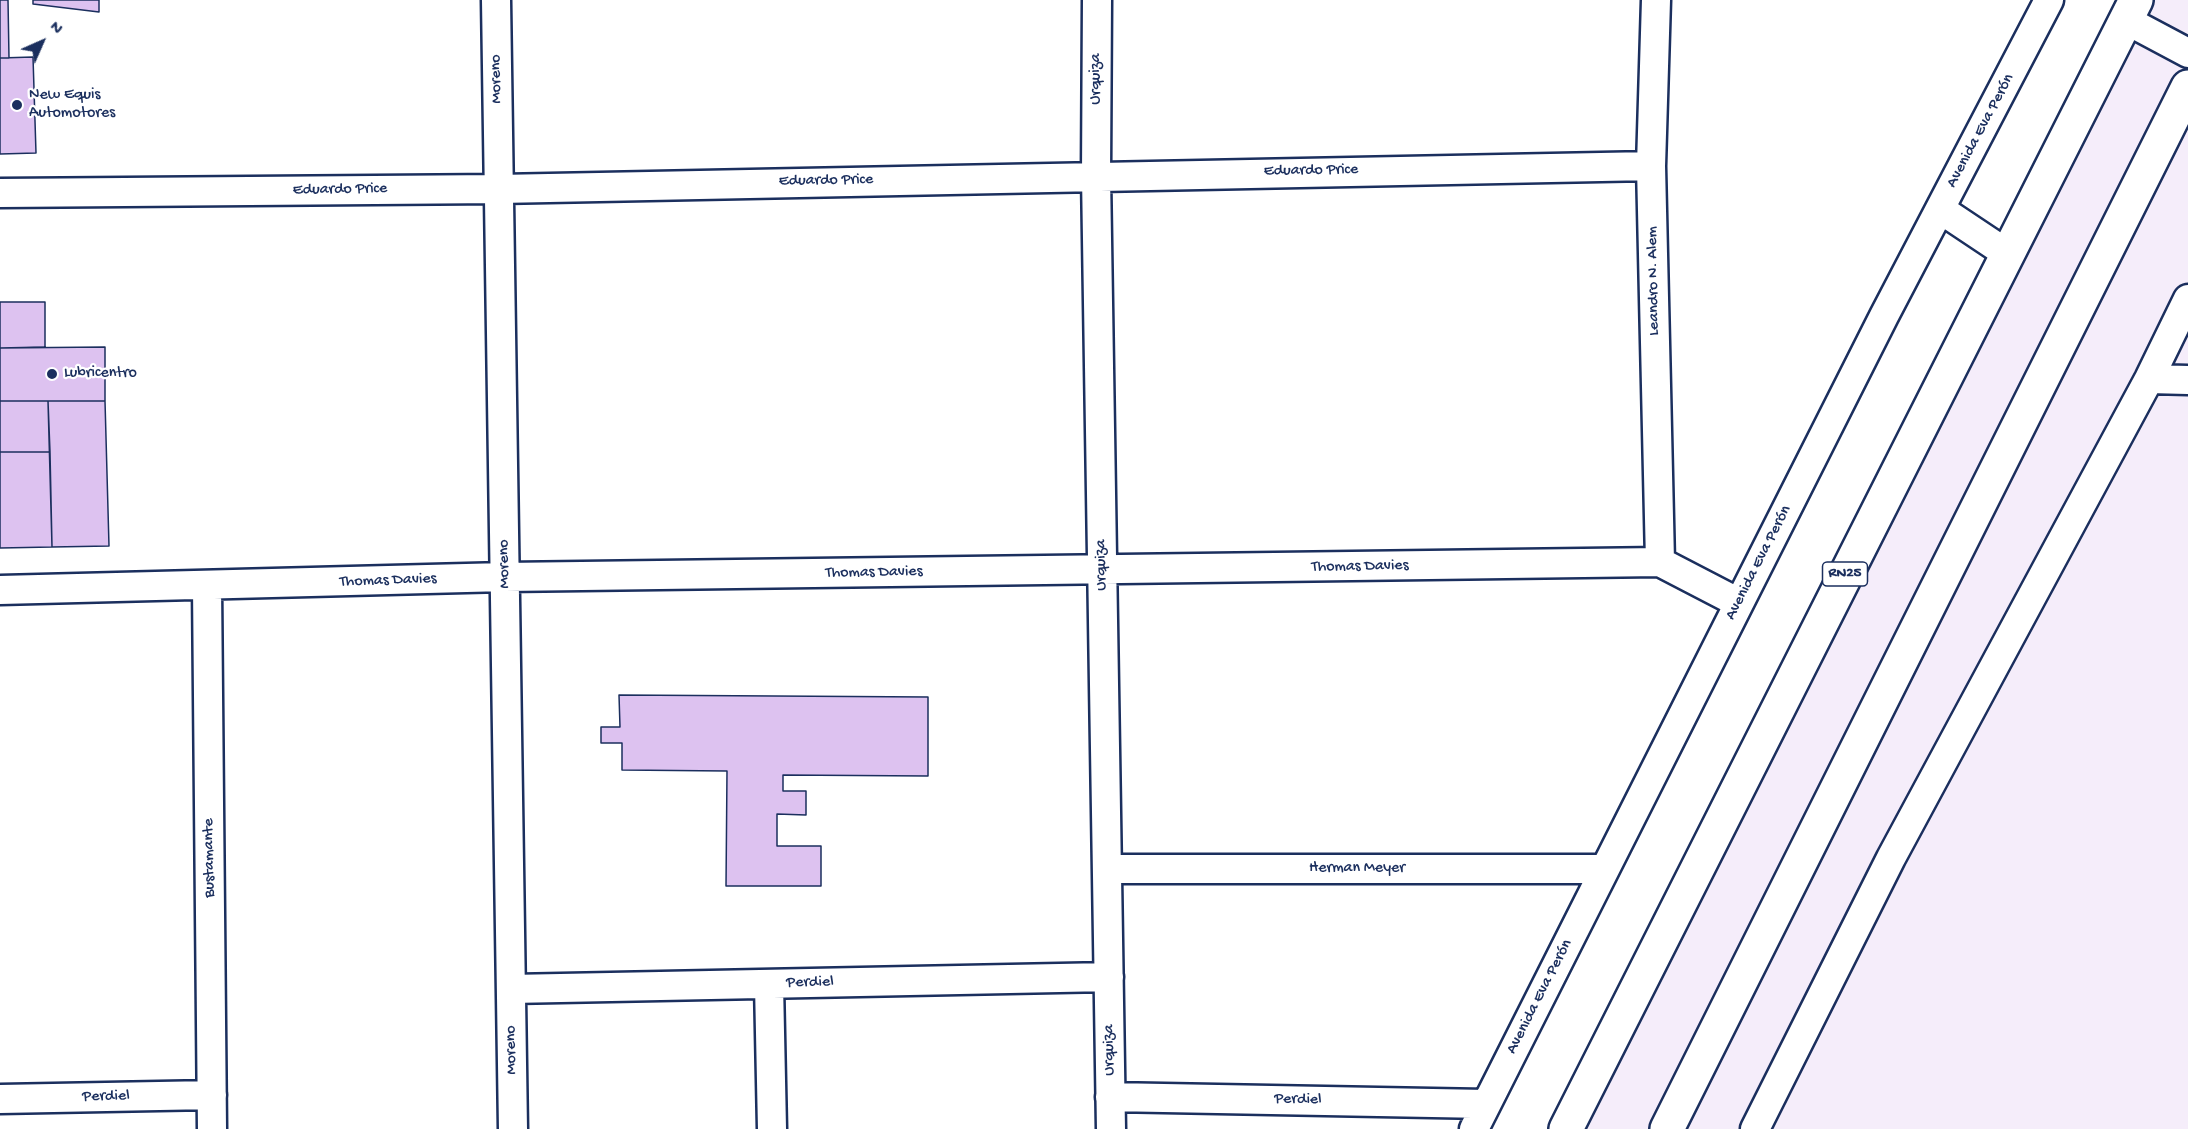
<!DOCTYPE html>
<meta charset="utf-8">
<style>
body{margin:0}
#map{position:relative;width:2188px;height:1129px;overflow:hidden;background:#fff;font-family:"Gochi Hand",sans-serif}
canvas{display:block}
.north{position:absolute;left:12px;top:12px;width:60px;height:60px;-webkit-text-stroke:4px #fff;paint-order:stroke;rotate:45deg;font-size:16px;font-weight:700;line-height:24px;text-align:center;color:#1b2f5e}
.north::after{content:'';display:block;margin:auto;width:21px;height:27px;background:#1b2f5e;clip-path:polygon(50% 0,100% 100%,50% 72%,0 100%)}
</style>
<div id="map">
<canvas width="2188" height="1129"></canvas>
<div class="north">N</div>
</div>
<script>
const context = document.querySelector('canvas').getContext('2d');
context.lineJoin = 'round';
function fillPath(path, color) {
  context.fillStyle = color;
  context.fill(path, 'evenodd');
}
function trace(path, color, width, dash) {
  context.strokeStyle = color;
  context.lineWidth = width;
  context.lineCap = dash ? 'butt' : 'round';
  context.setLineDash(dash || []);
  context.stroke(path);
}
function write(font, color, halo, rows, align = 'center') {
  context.font = font + ' "Gochi Hand",sans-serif';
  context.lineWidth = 4.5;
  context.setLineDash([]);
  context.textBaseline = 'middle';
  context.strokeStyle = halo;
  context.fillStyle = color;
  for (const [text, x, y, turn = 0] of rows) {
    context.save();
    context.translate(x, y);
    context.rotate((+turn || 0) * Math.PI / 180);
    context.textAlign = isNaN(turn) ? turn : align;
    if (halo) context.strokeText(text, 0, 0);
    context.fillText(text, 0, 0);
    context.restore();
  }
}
fillPath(new Path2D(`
 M2149 0H2188V1129H1569Z`), '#f5edfa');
const building = new Path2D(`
 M0 0H8L9 58H0Z
 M33 0H99V12L33 4Z
 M33 57 36 153 0 154V58Z
 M0 302H45V347L0 348Z
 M105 347V401H0V348Z
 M0 401H48L50 452H0Z
 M48 401H105L109 546 52 547Z
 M0 452H50L52 547 0 548Z
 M619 695 928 697V776L783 775V791H806V815L777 814V846H821V886H726L727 771 622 770V743H601V727H620Z`);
fillPath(building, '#ddc2f0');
trace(building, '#1b2f5e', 1.5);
const street = new Path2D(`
 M496 0 513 1129
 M1097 0 1096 175 1111 1129
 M1656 0 1651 166 1660 562
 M2126 20 2188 53
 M0 193 499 189 1651 166
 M1940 209 2006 253
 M2149 379 2188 380
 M207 586 212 1129
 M0 590 505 577 1660 562 1739 603
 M1108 869H1605
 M769 984 772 1129
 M511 989 1109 977
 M1110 1097 1486 1104
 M0 1099 212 1095
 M1474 1129 1884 316 2049 0
 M1755 1129 1891 858 2149 379 2188 299`);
const primary = new Path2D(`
 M1566 1129 2136 0
 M1667 1129 2188 87`);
trace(street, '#1b2f5e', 33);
trace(primary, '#1b2f5e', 38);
trace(street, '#fff', 28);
trace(primary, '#fff', 33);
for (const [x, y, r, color] of [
 [17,105,6,"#1b2f5e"],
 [52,374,6,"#1b2f5e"]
]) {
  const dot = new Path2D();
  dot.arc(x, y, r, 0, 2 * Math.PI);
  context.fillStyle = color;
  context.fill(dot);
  trace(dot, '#fff', 2);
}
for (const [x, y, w] of [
 [1845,574,45]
]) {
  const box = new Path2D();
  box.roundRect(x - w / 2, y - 12, w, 24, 4.5);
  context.fillStyle = '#fff';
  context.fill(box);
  trace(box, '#1b2f5e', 1.5);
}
write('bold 15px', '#1b2f5e', null, [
 ["RN25",1845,574]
]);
write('16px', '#1b2f5e', '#fff', [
 ["Moreno",497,79,-91],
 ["Urquiza",1097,79,-90],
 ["Avenida Eva Perón",1981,131,-62],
 ["Eduardo Price",1311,171,-1],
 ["Eduardo Price",826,181,-1],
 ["Eduardo Price",340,190,-1],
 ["Leandro N. Alem",1654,281,-91],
 ["Avenida Eva Perón",1759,563,-63],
 ["Moreno",505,564,-91],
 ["Urquiza",1102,565,-91],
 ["Thomas Davies",1360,567,-1],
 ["Thomas Davies",874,573,-1],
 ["Thomas Davies",388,581,-2],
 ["Bustamante",210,858,-91],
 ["Herman Meyer",1357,869],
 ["Perdiel",810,983,-1],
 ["Avenida Eva Perón",1540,997,-63],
 ["Moreno",512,1050,-91],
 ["Urquiza",1110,1050,-91],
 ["Perdiel",106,1097,-1],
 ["Perdiel",1298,1100,1]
]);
write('16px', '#1b2f5e', '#fff', [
 ["New Equis",29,96],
 ["Automotores",29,114],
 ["Lubricentro",64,374]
], 'left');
</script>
